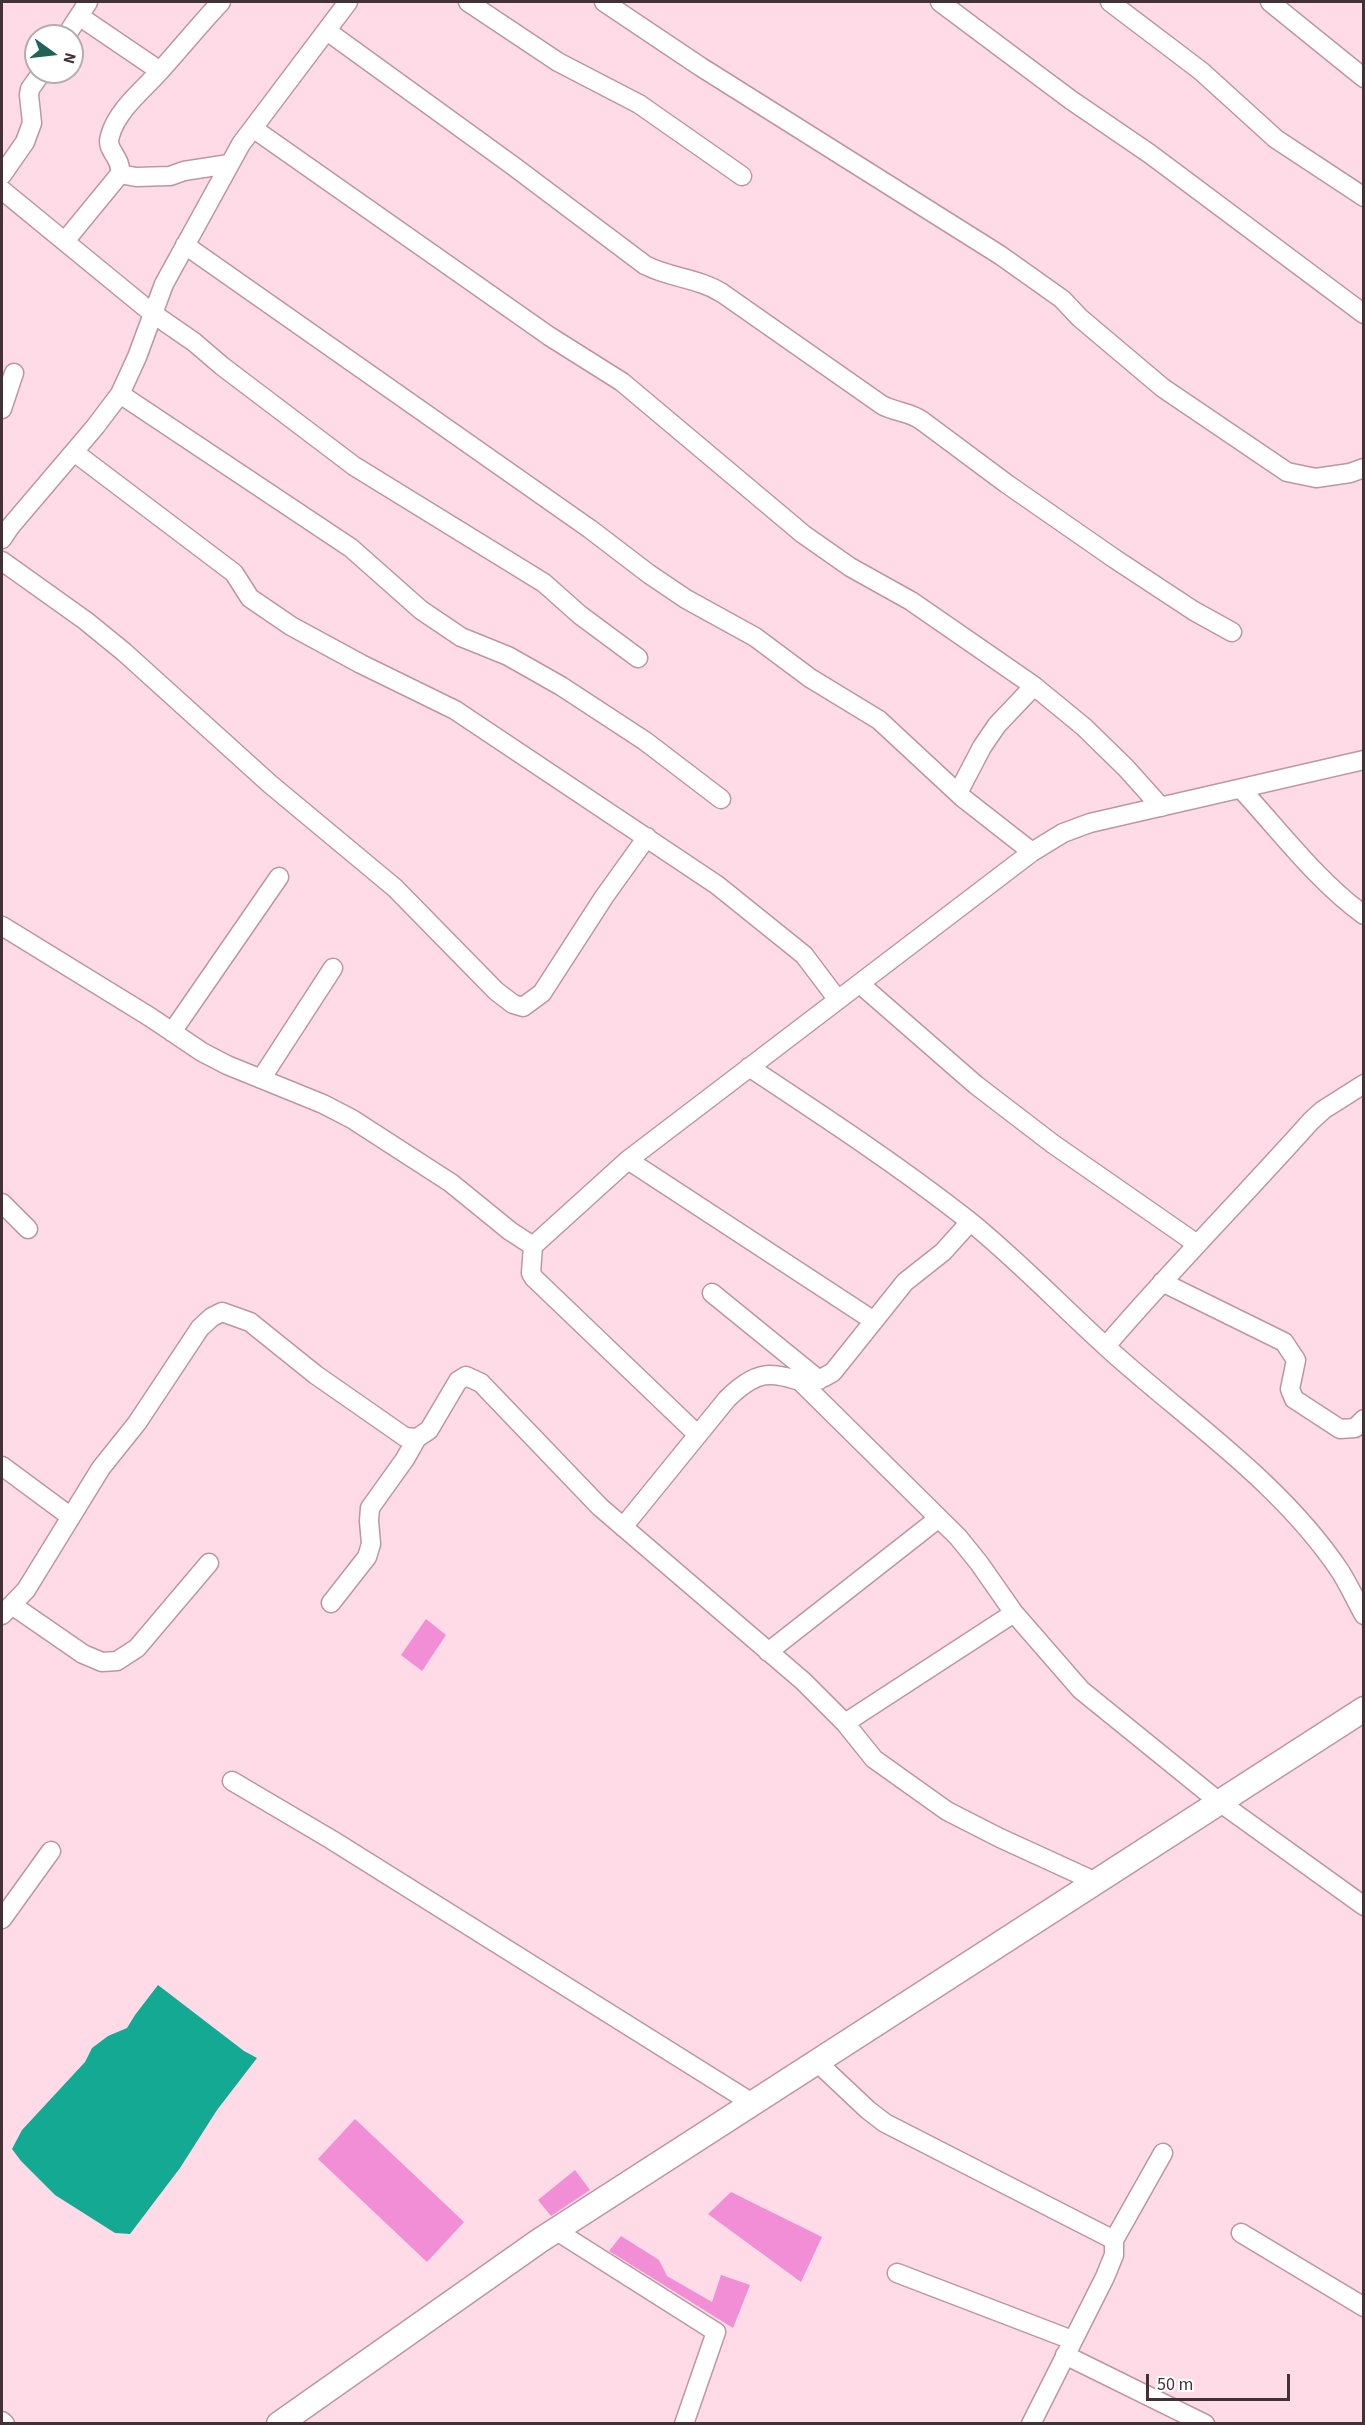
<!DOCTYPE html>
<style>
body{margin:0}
#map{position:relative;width:1365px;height:2425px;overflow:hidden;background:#fedbe6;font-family:"Source Sans 3",sans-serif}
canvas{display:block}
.frame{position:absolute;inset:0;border:3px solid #423137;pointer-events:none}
.north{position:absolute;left:24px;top:24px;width:60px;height:60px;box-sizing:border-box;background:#fff;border:2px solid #b3adaf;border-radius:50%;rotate:105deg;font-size:16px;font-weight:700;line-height:24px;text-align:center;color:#423137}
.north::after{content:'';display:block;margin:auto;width:21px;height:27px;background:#1f6457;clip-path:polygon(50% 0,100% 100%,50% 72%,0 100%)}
.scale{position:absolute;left:1146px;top:2374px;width:144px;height:27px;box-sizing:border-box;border:3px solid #423137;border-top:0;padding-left:8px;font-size:18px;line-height:21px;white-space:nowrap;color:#423137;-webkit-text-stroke:4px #fff;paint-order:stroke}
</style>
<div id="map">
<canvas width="1365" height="2425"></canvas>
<div class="frame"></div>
<div class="north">N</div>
<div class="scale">50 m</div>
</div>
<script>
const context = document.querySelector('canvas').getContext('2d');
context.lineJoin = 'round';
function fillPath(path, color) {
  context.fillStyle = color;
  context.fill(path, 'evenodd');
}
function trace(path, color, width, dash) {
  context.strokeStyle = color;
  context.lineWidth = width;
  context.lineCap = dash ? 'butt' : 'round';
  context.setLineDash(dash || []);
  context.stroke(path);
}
fillPath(new Path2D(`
 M158 1985 244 2051 257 2058 217 2110 180 2168 130 2234 115 2233 55 2195 21 2161 12 2149 22 2130 85 2062 92 2048 108 2036 127 2028 135 2015Z`), '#13a992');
fillPath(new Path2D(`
 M426 1619 446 1635 422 1671 401 1655Z
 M355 2119 464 2222 427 2262 318 2159Z
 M575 2170 590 2190 551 2216 538 2200Z
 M731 2192 822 2237 801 2282 708 2214Z
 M621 2236 659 2260 667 2276 712 2302 721 2275 750 2285 733 2328 609 2251Z`), '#f18ed6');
const street = new Path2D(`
 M468 2 558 62 639 104 742 176
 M604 2 701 67 1000 255 1062 299 1080 318 1163 388 1287 472 1316 478 1350 473 1364 468
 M940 2 1071 100 1150 154 1364 314
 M1110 2 1201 71 1276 139 1364 197
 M1270 2 1364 78
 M79 16 160 71
 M327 31 512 165 645 265C670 278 698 278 722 293L882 405C895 412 909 412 921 420L1007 484 1115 559 1194 611 1232 632
 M66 36 88 2
 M254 129 549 336 622 382 803 534 850 567 911 601 1034 686 1084 727 1126 768 1161 807
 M120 174 136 177 170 176 184 171 229 164
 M2 175 25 142 32 123 29 95 30 89 42 72
 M2 190 152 313 194 342 222 366 354 466 544 583 580 615 638 658
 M65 241 120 174C122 156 105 151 110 136 117 110 143 90 160 71 181 48 200 24 221 2
 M185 245 590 529 649 574 686 599 755 637 810 678 879 720 963 798 1032 852
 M120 394 351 548 421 610 461 637 508 656 561 686 645 741 721 799
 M2 409 14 373
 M74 452 234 573 250 598 291 626 361 664 455 710 717 885 804 955 838 1000
 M2 539 10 527 95 427 120 394 137 357 164 284 241 144 348 2
 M2 561 86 621 124 652 270 784 395 888 496 991 513 1004 523 1007 542 993 604 897 647 837
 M1241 789C1279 830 1318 882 1364 915
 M958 793 982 747 997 725 1034 686
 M2 926 150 1017 202 1052 227 1065 323 1104 352 1119 451 1183 510 1231 533 1246 628 1160 1032 852 1063 833 1090 823 1364 760
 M860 984 976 1085 1053 1144 1197 1244
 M172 1032 279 877
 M749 1067C823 1116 898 1165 968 1220 1018 1260 1064 1309 1112 1352 1190 1422 1281 1483 1340 1571 1349 1585 1356 1601 1364 1615
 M261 1079 333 968
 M628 1160 874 1321
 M2 1203 28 1229
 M533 1246 531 1273 534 1278 698 1435
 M1162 1282 1284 1342 1296 1360 1290 1389 1294 1399 1340 1429 1355 1428 1364 1419
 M712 1293 819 1380
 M1106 1346C1172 1269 1243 1197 1311 1121L1323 1110 1364 1084
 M802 1383 958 1537 979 1563 1014 1613 1081 1690 1218 1801 1364 1906
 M2 1466 71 1517
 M623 1527 727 1399C738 1388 754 1374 771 1375 801 1376 801 1392 833 1372L905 1282 943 1252 970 1222
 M331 1603 367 1557 371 1544 369 1521 370 1508 405 1459 417 1438
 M12 1605 83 1654 102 1662 117 1661 137 1648 209 1563
 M2 1615 26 1590 101 1468 137 1423 200 1328 212 1317 222 1312 250 1322 316 1375 405 1437 417 1438 429 1430 458 1381 466 1376 481 1383 600 1507 803 1681 845 1723 874 1759 947 1811 1000 1838 1094 1881
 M768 1652 939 1518
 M845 1723 1014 1613
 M232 1781 332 1840 752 2103
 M2 1919 51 1851
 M816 2061 868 2110 885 2123 1114 2240
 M555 2230 716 2332 684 2424
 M1241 2233 1364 2307
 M897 2273 1072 2340
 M1065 2355 1205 2424
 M2 2421 5 2424
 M1031 2424 1105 2277 1114 2255V2240L1163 2153`);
const secondary = new Path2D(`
 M279 2424 539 2241 1364 1709`);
trace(street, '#be96a2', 21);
trace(secondary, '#be96a2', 27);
trace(street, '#fff', 18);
trace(secondary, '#fff', 24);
</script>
